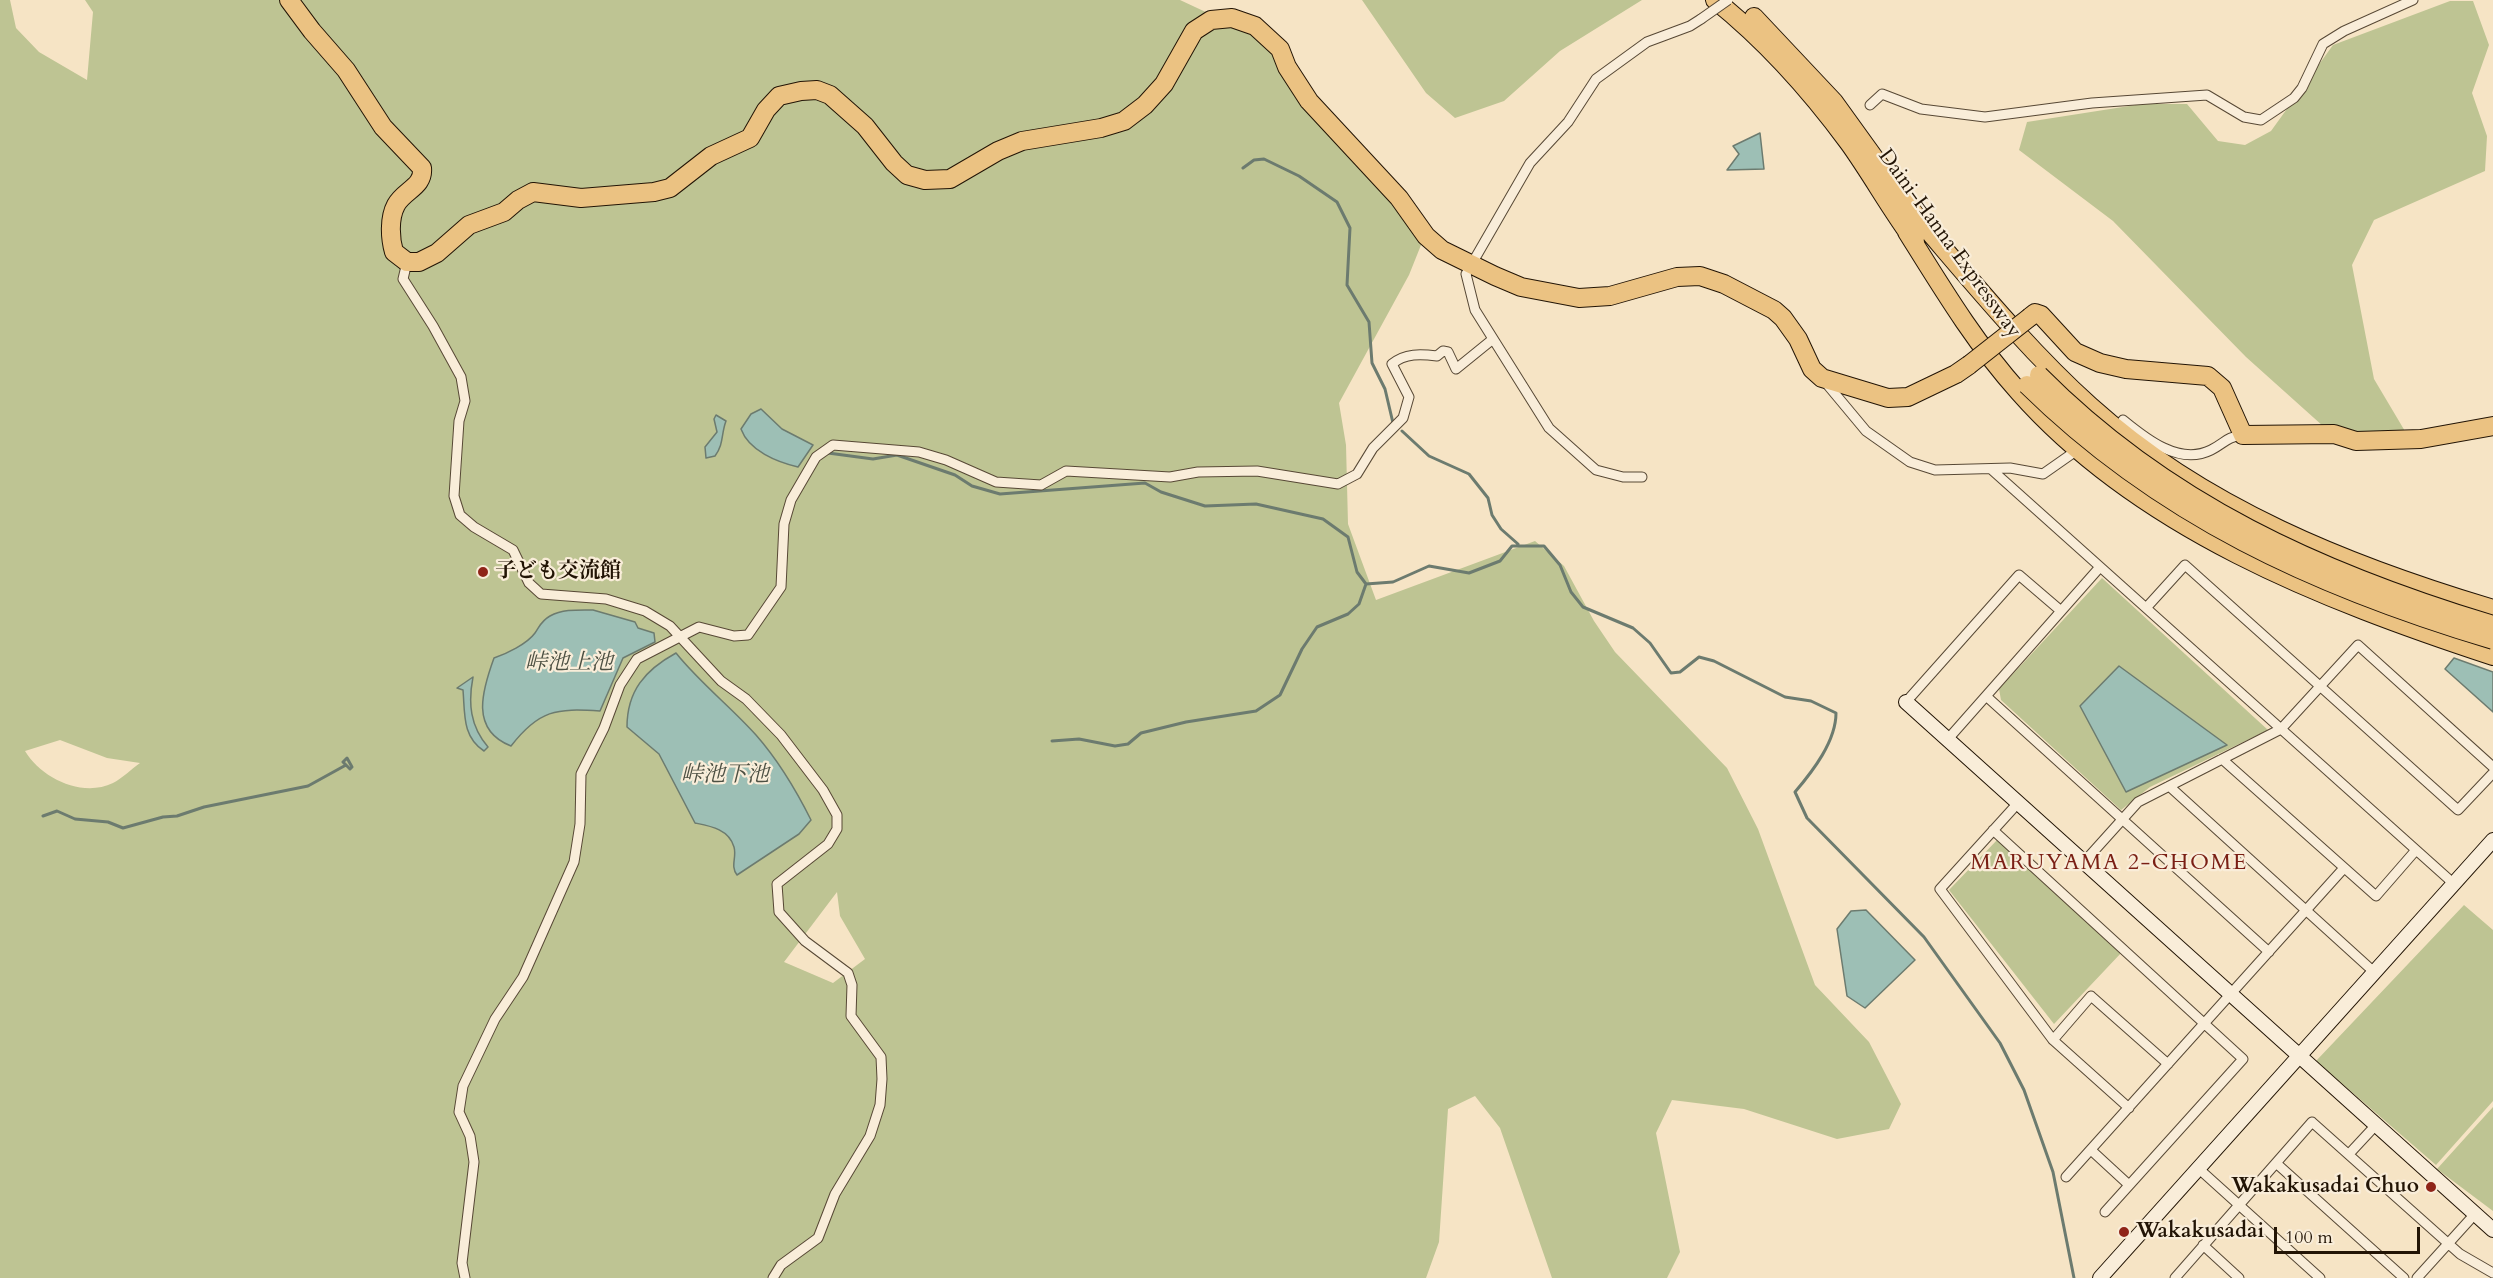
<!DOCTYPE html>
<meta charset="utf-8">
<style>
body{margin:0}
#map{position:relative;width:2493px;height:1278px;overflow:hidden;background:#f6e4c5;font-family:Cardo,serif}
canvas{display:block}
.scale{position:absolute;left:2274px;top:1227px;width:146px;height:27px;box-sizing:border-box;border:3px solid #221405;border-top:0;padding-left:8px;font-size:18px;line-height:21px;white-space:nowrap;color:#221405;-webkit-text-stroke:4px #f9edd9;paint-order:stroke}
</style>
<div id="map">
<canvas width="2493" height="1278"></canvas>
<div class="scale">100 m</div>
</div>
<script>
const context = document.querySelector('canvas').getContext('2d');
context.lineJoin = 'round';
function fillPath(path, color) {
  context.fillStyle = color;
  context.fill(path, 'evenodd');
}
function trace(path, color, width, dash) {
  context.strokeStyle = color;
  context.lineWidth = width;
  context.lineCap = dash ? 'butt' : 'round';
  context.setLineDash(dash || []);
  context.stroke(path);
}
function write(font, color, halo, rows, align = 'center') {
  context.font = font + ' Cardo,"Noto Serif JP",serif';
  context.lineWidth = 4.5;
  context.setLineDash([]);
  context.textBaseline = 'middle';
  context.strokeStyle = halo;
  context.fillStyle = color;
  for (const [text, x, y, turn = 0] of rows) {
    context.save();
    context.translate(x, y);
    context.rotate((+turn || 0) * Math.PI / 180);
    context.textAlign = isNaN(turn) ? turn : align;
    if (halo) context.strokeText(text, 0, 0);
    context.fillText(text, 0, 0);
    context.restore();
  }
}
fillPath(new Path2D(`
 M0 0H10L16 28 39 52 87 80 93 12 85 0H1180L1255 35 1353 139 1423 240 1409 275 1339 403 1346 445 1348 524 1376 600 1535 541 1564 566 1594 621 1615 652 1727 768 1758 829 1815 985 1869 1042 1901 1104 1889 1129 1837 1139 1744 1109 1672 1100 1656 1133 1680 1252 1667 1278H1552L1500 1128 1475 1096 1448 1109 1439 1242 1426 1278H0ZM60 740 107 758 140 763C131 769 123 778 113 783 82 798 41 778 25 751ZM837 892 840 916 865 959 833 983 784 962Z
 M1362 0H1642L1560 51 1504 101 1455 118 1426 93Z
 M2450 1H2473L2489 45 2472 93 2487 136 2485 171 2374 220 2352 265 2374 379 2412 443 2371 450 2343 444 2246 357 2113 221 2019 150 2027 122 2142 104H2187L2218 141 2245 145 2271 131 2333 45Z
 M2102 578 2268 730 2150 787 2121 810 2001 700 1999 689Z
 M1998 839 2122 952 2054 1024 1949 890Z
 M2464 905 2493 930V1101L2436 1165 2316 1061Z
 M2493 1107V1211L2437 1169Z`), '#bec493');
const water = new Path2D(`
 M1760 133 1764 169 1727 170 1739 154 1733 146Z
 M761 409 782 429 813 445 798 467C777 462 749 451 741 429L751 414Z
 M716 415 726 421C721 434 724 444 715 456L706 458 705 447 717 432 714 419Z
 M593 610 635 622 638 628 654 633 655 642 623 658 600 711C556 708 539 710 511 746 470 730 482 691 494 658 506 654 527 644 535 633 540 626 541 621 550 616 563 609 578 610 593 610Z
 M676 653C700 683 730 706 756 735 778 760 796 790 811 820L799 834 737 875C730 866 737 857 734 847 729 829 710 826 695 823L659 754 627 727C627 691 645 670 676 653Z
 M2454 658 2493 672V712L2445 669Z
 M2119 666 2227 745 2126 792 2080 706Z
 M473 677C468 703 470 726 488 747L484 751C462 737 465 713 463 690L457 688Z
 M1866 910 1915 960 1865 1008 1847 996 1837 929 1851 911Z`);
fillPath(water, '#9dbfb5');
trace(water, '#6c7b6f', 1.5);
trace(new Path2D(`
 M1243 168 1254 160 1264 159 1299 176 1337 202 1350 228 1347 285 1369 322 1372 363 1385 389 1393 423
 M1402 431 1429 456 1469 474 1488 498 1492 515 1501 529 1518 544
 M828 453 873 459 897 455 955 475 972 486 1000 494 1145 483 1161 492 1205 506 1256 504 1323 519 1348 537 1357 572 1366 584 1393 582 1429 566 1469 573 1500 561 1512 546H1544L1560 565 1571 592 1583 607 1633 628 1650 643 1671 673 1680 672 1699 657 1714 661 1785 697 1811 701 1836 713C1836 741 1813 771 1795 792L1807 818 1924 937 2000 1043 2024 1090 2053 1172 2074 1278
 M1052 741 1079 739 1115 746 1128 744 1141 733 1186 722 1256 711 1280 695 1302 649 1317 627 1348 614 1359 604 1366 584
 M43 816 57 811 75 819 108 822 123 828 163 817 177 816 204 807 308 786 346 765 343 762 347 758 352 767 350 769 346 765`), '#6c7b6f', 3);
const street = new Path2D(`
 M1870 105 1882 94 1921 109 1985 117 2092 103 2207 95 2244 117 2261 120 2294 98 2302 88 2323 44 2344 31 2413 0
 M407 262 403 279 433 326 461 377 465 401 459 421 454 496 460 515 474 527 513 550 529 583 541 594 606 599 645 611 670 626 721 681 746 699 781 735 823 790 837 815V829L828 844 777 884 779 912 805 941 848 973 852 985 851 1016 881 1057 882 1079 880 1105 870 1136 835 1194 818 1238 781 1265 773 1278
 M1826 383 1866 431 1910 462 1935 470 2010 468 2043 474 2073 453
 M2123 420C2145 438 2179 466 2211 450 2225 443 2226 437 2243 435
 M1992 470 2453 883
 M1642 477H1623L1596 470 1549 428 1475 310 1466 274 1530 163 1568 122 1596 79 1647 42 1690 26 1701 19
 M2146 608 2185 565 2458 810 2493 773
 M1986 696 2269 952
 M1906 702 2019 575 2061 611
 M1948 739 2100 567
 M2222 759 2376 896 2416 850
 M2169 786 2374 972
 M2018 803 1940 889 2053 1040 2129 1108
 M1993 830 2243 1059 2105 1212
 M2084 862 2138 802 2281 729 2358 645 2493 767
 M2053 1040 2091 996 2168 1064
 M2091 1150 2129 1185
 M2349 1154 2375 1126
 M2276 1163 2404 1278
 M2198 1168 2320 1278
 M2066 1177 2344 868
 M2203 1245 2239 1278
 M465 1278 462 1263 474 1162 470 1136 459 1112 463 1086 495 1019 523 977 574 862 580 824 581 774 604 728 620 685 637 659 699 627 734 636 748 635 781 587 784 524 791 500 816 457 833 445 919 452 946 460 996 482 1041 485 1066 471 1170 477 1198 472 1257 471 1338 484 1357 474 1373 448 1403 418 1409 397 1392 364C1405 353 1421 354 1437 356L1443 351 1448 352 1456 369 1493 339
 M2175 1278 2312 1122 2460 1254 2493 1273
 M2417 1278 2474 1215`);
const secondary = new Path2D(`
 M1906 702 2493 1230
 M2100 1278 2493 840`);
const highway = new Path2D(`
 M289 0 312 31 346 70 383 127 422 168C424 187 404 190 396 205 389 218 390 238 394 252L407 262H419L437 253 469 225 504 212 518 200 533 192 581 198 654 192 670 188 711 156 750 138 766 110 779 96 801 91 817 90 830 95 865 126 894 163 907 175 925 180 950 179 998 151 1022 141 1101 128 1124 121 1145 105 1164 84 1194 31 1211 20 1232 18 1255 26 1280 49 1287 67 1309 101 1399 198 1426 236 1442 250 1495 276 1521 287 1579 298 1610 296 1677 277 1700 276 1724 284 1774 310 1783 318 1798 339 1812 369 1822 378 1888 398 1908 397 1956 374 1969 365
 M1715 0C1766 41 1810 90 1849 143 1872 175 1891 210 1915 242
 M1754 17 1834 102 1927 231
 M1920 221C1975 285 2028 350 2090 406 2203 508 2349 566 2493 609
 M1907 232C1942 288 1975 343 2019 392 2140 529 2323 600 2493 656
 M2030 317 2035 313 2041 315 2075 352 2100 363 2126 369 2208 376 2222 388 2243 435 2334 434 2356 441 2421 439 2493 426`);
trace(street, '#574835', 11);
trace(secondary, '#221405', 16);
trace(highway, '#221405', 20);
trace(street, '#f9edd9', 9);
trace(secondary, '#f9edd9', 14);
trace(highway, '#ebc282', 18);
const streetBridge = new Path2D(`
 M1701 19 1728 0`);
const highwayBridge = new Path2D(`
 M1969 365 2030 317
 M2039 375C2167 504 2321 573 2493 625
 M2027 385C2160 516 2316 587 2493 640`);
trace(streetBridge, '#574835', 11, []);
trace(highwayBridge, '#221405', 20, []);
trace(streetBridge, '#f9edd9', 9);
trace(highwayBridge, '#ebc282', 18);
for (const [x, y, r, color] of [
 [483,572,6,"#8f2418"],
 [2431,1187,6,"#8f2418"],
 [2124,1232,6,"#8f2418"]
]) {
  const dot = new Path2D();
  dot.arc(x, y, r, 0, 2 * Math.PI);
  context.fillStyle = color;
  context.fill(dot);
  trace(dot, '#f9edd9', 2);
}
write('21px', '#221405', '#f9edd9', [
 ["Daini-Hanna Expressway",1949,244,54]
]);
write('bold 21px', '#221405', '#f9edd9', [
 ["子ども交流館",495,572],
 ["Wakakusadai Chuo",2419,1187,"right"],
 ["Wakakusadai",2136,1232]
], 'left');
write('italic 22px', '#4d5043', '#f9edd9', [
 ["峠池上池",569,664],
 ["峠池下池",725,776]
]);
context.letterSpacing = '1.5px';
write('22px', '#7a1f14', '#f9edd9', [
 ["MARUYAMA 2-CHOME",2109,864]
]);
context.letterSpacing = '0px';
</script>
